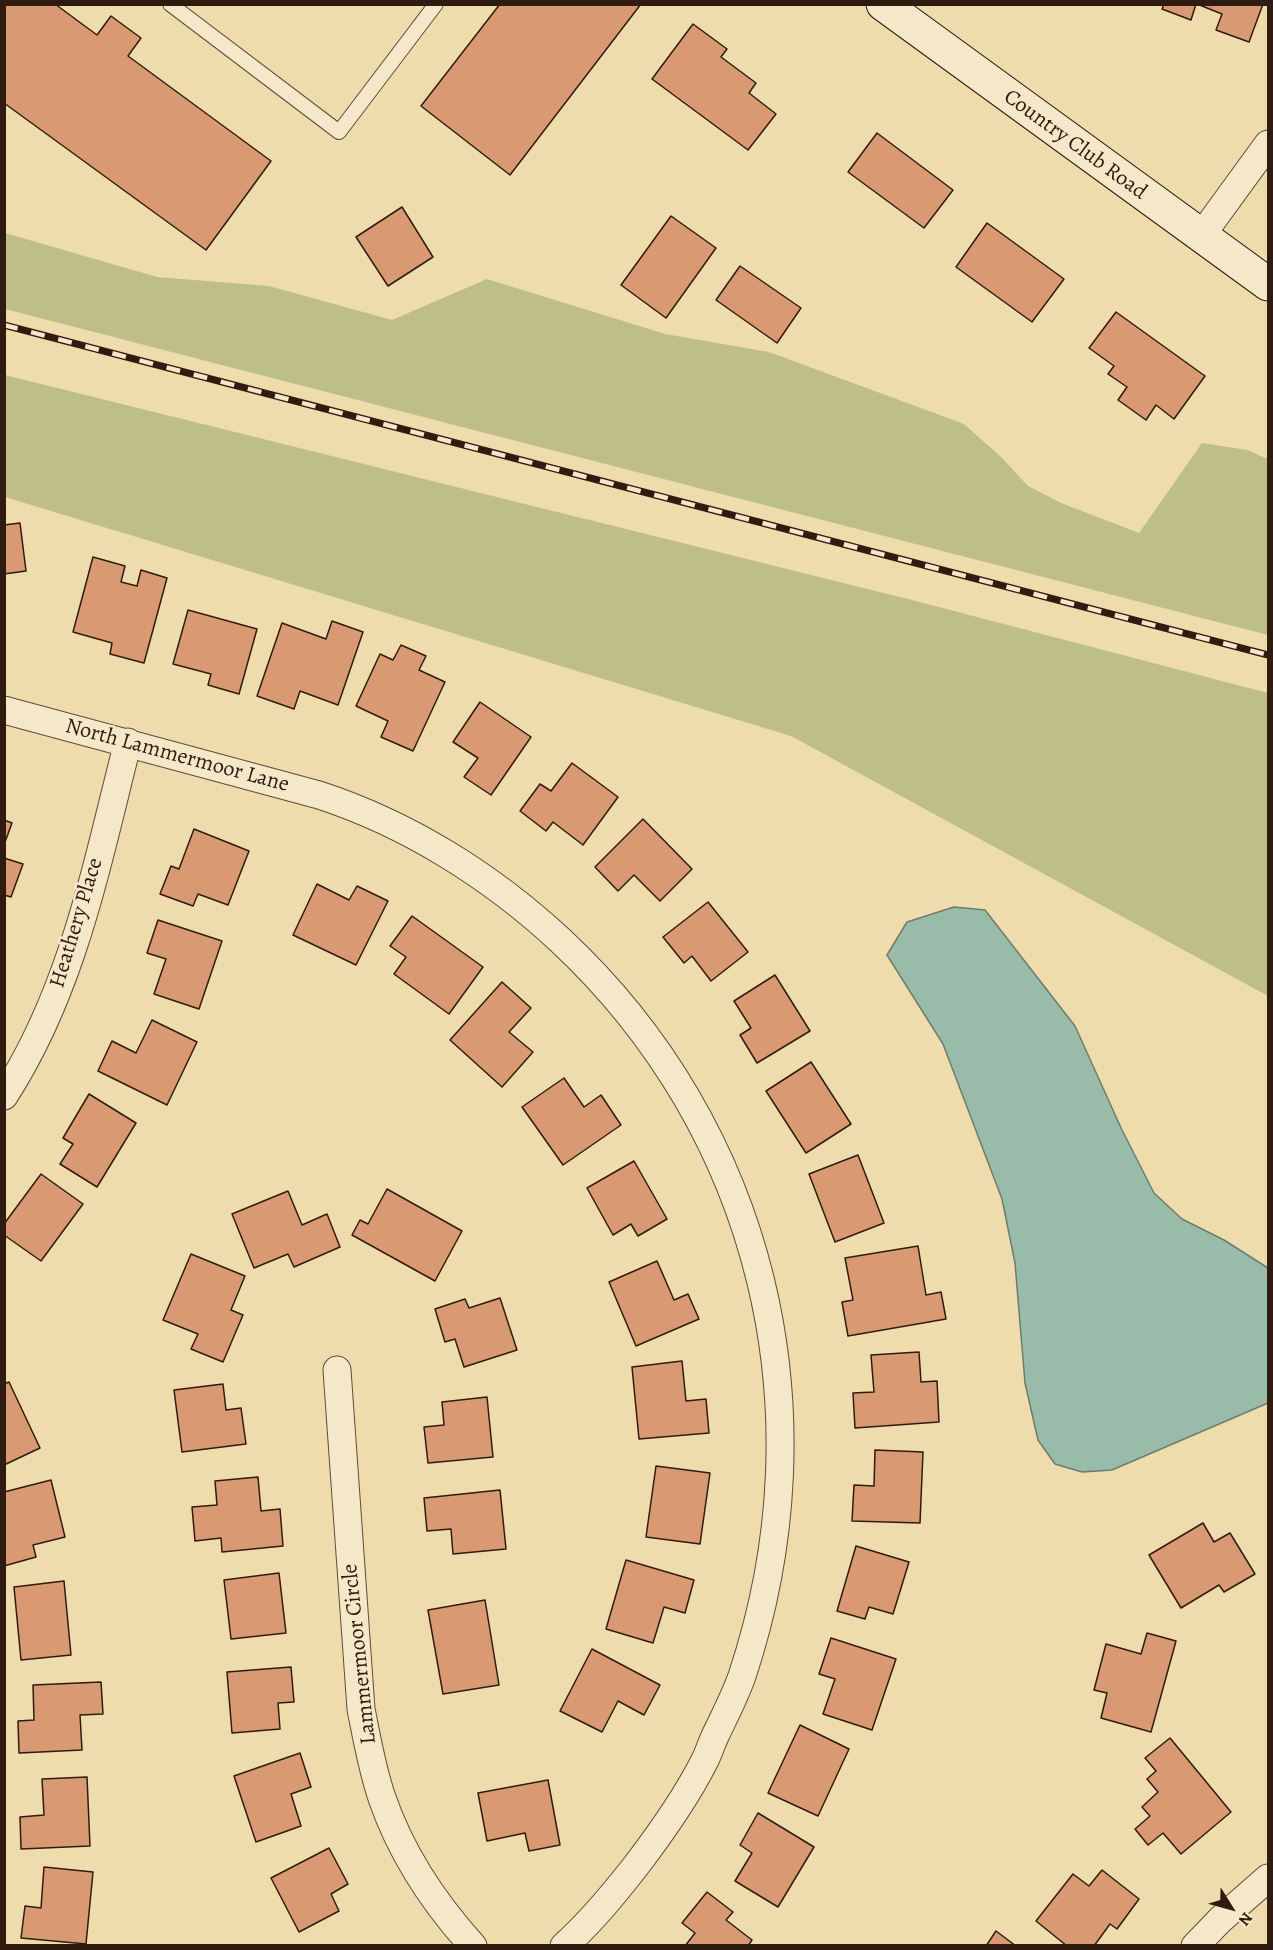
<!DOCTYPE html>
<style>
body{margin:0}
#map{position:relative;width:1273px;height:1950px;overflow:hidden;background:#eedcac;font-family:Alegreya,serif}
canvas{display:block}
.frame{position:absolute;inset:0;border:6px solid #301b10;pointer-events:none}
.north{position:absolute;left:1201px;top:1878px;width:60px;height:60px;-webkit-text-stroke:4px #f4e8c9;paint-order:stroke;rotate:127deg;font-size:16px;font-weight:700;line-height:24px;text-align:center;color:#301b10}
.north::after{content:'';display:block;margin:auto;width:21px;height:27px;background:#301b10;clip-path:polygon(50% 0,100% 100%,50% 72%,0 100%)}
</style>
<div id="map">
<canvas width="1273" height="1950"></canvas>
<div class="frame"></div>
<div class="north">N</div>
</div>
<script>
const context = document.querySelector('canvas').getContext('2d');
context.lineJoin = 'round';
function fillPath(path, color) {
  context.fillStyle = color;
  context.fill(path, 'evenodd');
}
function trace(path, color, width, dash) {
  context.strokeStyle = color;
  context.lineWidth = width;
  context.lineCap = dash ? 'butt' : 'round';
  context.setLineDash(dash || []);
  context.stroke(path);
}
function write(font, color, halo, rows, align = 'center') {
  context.font = font + ' Alegreya,serif';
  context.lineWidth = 5;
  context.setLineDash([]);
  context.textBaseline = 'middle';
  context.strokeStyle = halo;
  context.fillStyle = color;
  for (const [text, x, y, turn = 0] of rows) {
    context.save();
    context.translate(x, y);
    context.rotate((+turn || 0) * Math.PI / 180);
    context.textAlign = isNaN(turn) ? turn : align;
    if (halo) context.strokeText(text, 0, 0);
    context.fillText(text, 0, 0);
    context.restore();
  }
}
fillPath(new Path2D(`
 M5 233 157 277 269 286 392 320 487 279 665 334 769 352 964 424 1002 458 1028 486 1061 503 1139 533 1202 443 1247 450 1268 459V635L5 309Z
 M5 375 912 600 1268 693V996L791 736 5 497Z`), '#bdbf86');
const water = new Path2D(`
 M954 907 985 910 1075 1026 1122 1130 1154 1193 1182 1219 1224 1240 1268 1268V1403L1112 1470 1082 1472 1055 1464 1038 1440 1025 1383 1015 1263 1002 1199 943 1044 887 955 907 922Z`);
fillPath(water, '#99bcaa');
trace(water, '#6f7c6c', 1.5);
const building = new Path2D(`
 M6 4H55L97 35 111 16 141 38 128 56 271 161 206 250 4 103V7Z
 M500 4H641L510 175 421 106Z
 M1164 4H1196L1191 20 1162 9Z
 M1197 4H1263L1249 42 1216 30 1222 14Z
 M693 24 727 49 721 57 756 83 749 93 776 114 748 150 652 79Z
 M877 133 953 190 924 228 848 172Z
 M402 207 433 257 388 286 356 237Z
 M671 216 716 248 666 318 621 285Z
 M987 223 1064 279 1032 322 956 267Z
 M740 266 801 308 777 343 716 300Z
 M1116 312 1205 376 1174 419 1156 405 1146 420 1118 400 1127 387 1108 374 1114 366 1089 348Z
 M20 523 26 571 4 574V525Z
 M93 557 125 566 121 582 137 586 141 570 167 578 144 663 110 654 112 643 73 632Z
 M188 610 257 629 239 694 208 685 211 674 173 664Z
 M332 621 363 632 338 705 300 691 294 709 257 696 282 623 326 639Z
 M401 645 426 656 419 670 445 682 413 751 381 737 388 721 356 706 380 654 393 660Z
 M480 702 531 737 491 795 464 777 478 758 453 742Z
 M572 763 618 797 583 845 553 822 546 831 520 811 540 784 551 791Z
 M643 819 692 869 660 901 634 875 618 891 595 867Z
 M4 820 12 823 4 845Z
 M194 829 249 851 228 905 198 894 193 906 160 894 171 866 179 869Z
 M4 858 23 864 11 897 4 895Z
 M317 884 349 900 357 886 388 901 356 965 293 935Z
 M708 902 748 952 711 981 692 956 684 963 663 937Z
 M412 916 483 967 449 1014 394 974 406 957 390 946Z
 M158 920 222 941 199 1009 154 994 166 959 147 953Z
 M775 975 810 1031 757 1063 740 1035 751 1028 734 1001Z
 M502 982 531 1008 509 1032 533 1052 502 1087 450 1040Z
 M152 1020 197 1042 167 1105 98 1071 112 1041 136 1053Z
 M811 1062 851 1124 806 1153 766 1091Z
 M564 1078 584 1107 601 1095 621 1125 563 1165 522 1107Z
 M89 1094 136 1123 97 1187 60 1164 73 1144 63 1138Z
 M858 1155 884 1223 835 1242 809 1174Z
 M634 1161 667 1219 638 1236 631 1224 613 1235 587 1188Z
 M41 1174 83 1204 41 1261 4 1235V1224Z
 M387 1189 462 1231 435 1281 352 1235 360 1220 368 1224Z
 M288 1191 302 1225 327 1214 340 1247 294 1267 288 1254 254 1268 232 1214Z
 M918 1246 926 1295 941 1292 946 1319 848 1336 842 1302 853 1300 845 1258Z
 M191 1254 245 1276 231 1310 243 1315 223 1362 191 1349 198 1334 163 1320Z
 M657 1261 674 1300 688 1294 699 1319 636 1346 609 1282Z
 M500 1298 517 1350 464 1367 455 1339 445 1342 435 1309 465 1299 469 1308Z
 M919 1352 921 1382 937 1381 939 1422 855 1428 853 1393 874 1392 871 1355Z
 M682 1361 686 1401 706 1399 709 1433 639 1439 632 1367Z
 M9 1382 40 1448 4 1465V1384Z
 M223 1384 226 1410 241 1408 246 1444 182 1452 174 1390Z
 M487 1397 493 1457 428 1463 424 1427 444 1425 442 1402Z
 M875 1450 923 1452 920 1523 852 1521 854 1485 874 1486Z
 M656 1466 710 1473 700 1544 646 1537Z
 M258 1477 261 1511 280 1509 283 1546 222 1552 221 1538 195 1541 192 1507 217 1505 215 1481Z
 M51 1480 65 1537 33 1545 36 1557 4 1566V1492Z
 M500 1490 506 1549 453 1554 451 1529 427 1531 424 1498Z
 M1203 1523 1214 1542 1230 1533 1255 1574 1224 1592 1219 1585 1181 1608 1149 1555Z
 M856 1546 909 1562 893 1614 869 1607 865 1619 837 1611Z
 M626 1560 694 1580 685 1613 664 1607 653 1643 606 1629Z
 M279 1573 286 1633 231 1639 224 1580Z
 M64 1581 71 1655 21 1660 14 1587Z
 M485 1600 499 1685 443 1694 428 1610Z
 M1147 1633 1176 1641 1151 1732 1101 1718 1107 1693 1094 1690 1106 1644 1141 1654Z
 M831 1638 896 1659 872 1730 823 1714 835 1679 819 1674Z
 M592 1649 660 1685 644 1715 618 1701 602 1732 560 1711Z
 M291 1667 294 1702 278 1703 280 1729 232 1733 227 1672Z
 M101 1682 103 1714 80 1715 82 1750 19 1753 18 1721 34 1720 33 1685Z
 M800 1725 849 1749 818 1816 768 1793Z
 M1170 1738 1231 1812 1181 1854 1163 1833 1148 1845 1135 1829 1150 1816 1142 1807 1158 1792 1147 1779 1156 1771 1145 1758Z
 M300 1753 311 1787 291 1794 301 1826 256 1842 234 1776Z
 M87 1777 90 1846 21 1849 20 1817 44 1815 42 1779Z
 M548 1780 560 1845 529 1851 525 1833 487 1841 478 1793Z
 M758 1813 814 1847 778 1907 735 1881 752 1853 740 1845Z
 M329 1848 348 1884 331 1894 339 1911 299 1932 271 1878Z
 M44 1867 93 1872 86 1944 21 1938 25 1906 41 1908Z
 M1102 1870 1139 1899 1117 1929 1110 1924 1094 1946H1067L1036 1921 1073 1874 1089 1886Z
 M707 1892 733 1912 726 1920 752 1940 748 1946H685L695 1933 682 1923Z
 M996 1931 1016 1946H986Z`);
fillPath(building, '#d99a73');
trace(building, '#301b10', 1.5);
const lane = new Path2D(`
 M170 4 339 132 436 4`);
const street = new Path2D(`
 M1201 236 1268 144
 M4 710 319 795C408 824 491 876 560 940 764 1130 830 1412 742 1676 735 1696 725 1715 716 1734 712 1742 709 1752 705 1760 686 1798 661 1833 635 1867 613 1895 591 1922 564 1946
 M4 1096C73 990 97 863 128 742
 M337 1370 361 1709C367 1739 372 1769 382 1798 401 1853 434 1903 473 1946
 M1195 1946 1220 1920 1268 1878`);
const secondary = new Path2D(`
 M883 4 1268 284`);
trace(lane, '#604b37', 16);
trace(street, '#604b37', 29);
trace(secondary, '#301b10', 35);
trace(lane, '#f4e8c9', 14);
trace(street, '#f4e8c9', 27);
trace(secondary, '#f4e8c9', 33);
const rail = new Path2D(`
 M4 325 1268 655`);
trace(rail, '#301b10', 7);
trace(rail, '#f4e8c9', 4.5, [14]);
write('22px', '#301b10', '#f4e8c9', [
 ["Country Club Road",1075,145,36],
 ["North Lammermoor Lane",177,756,15],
 ["Heathery Place",77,923,-73],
 ["Lammermoor Circle",360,1654,-96]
]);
</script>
